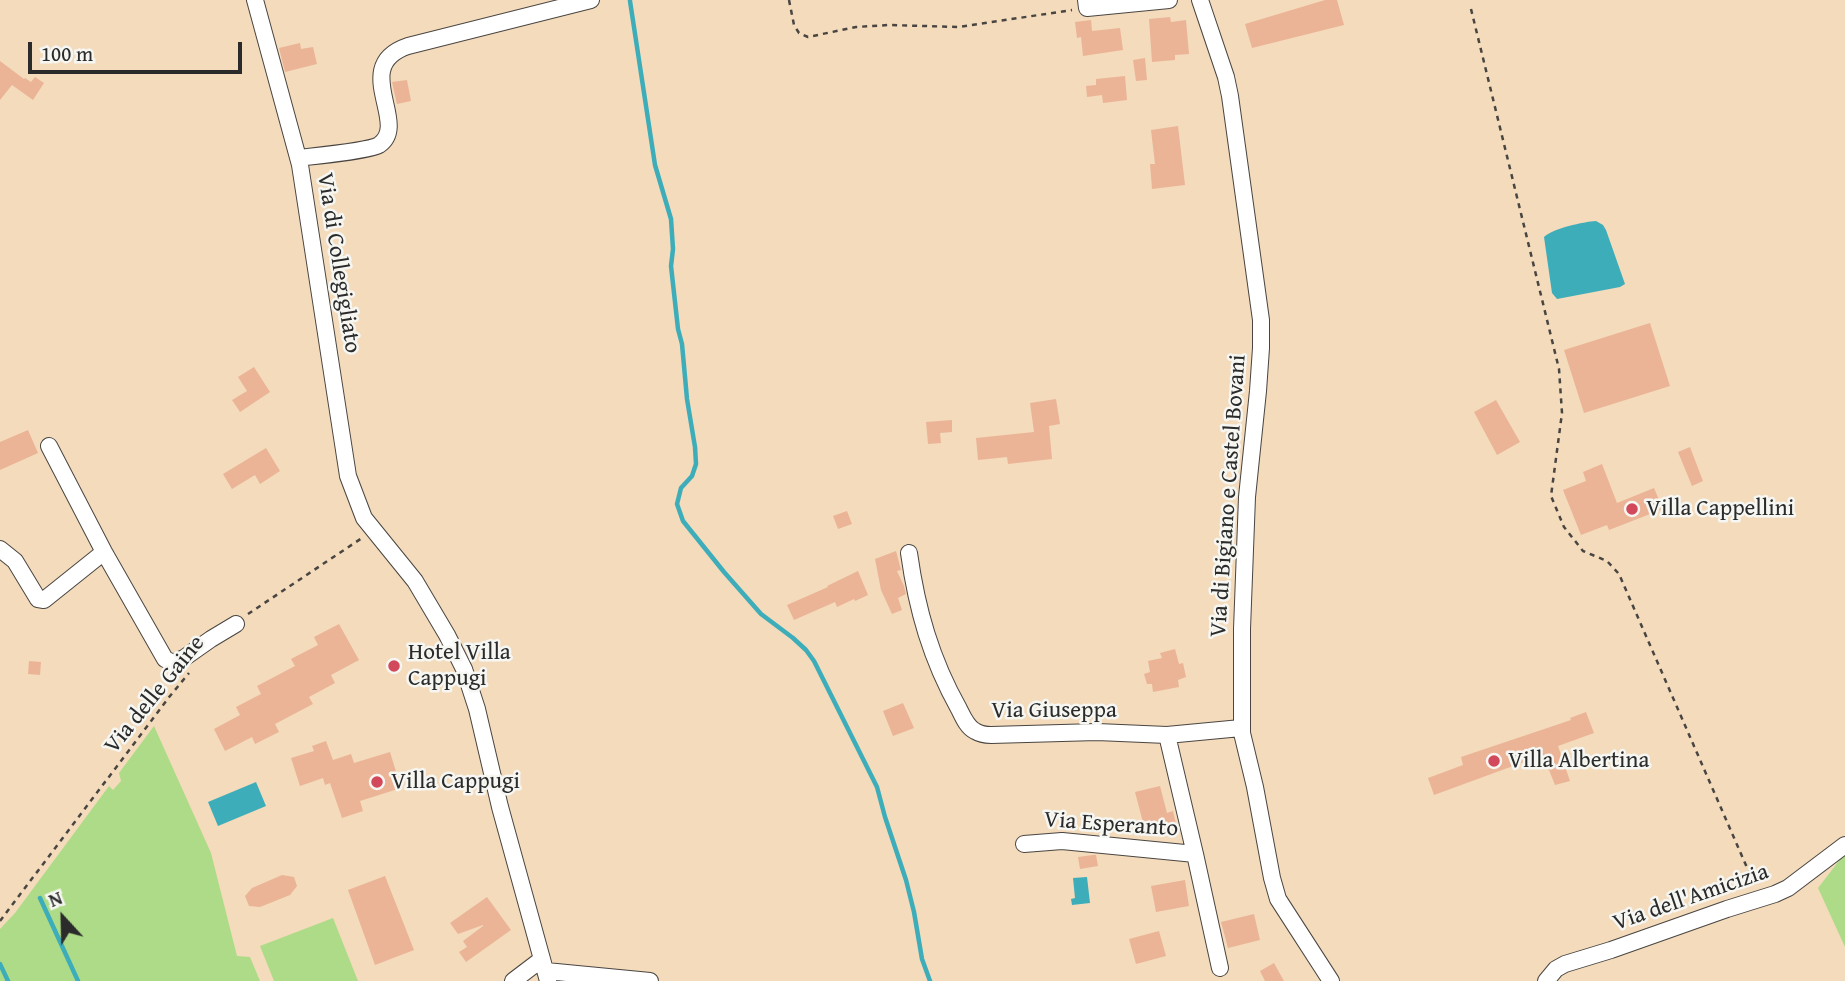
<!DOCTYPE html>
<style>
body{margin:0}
#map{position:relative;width:1845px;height:981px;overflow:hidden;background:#f3dbbc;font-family:"Gentium Book Plus",serif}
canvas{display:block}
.north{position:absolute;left:28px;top:883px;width:70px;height:70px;-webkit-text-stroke:5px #f6f6f2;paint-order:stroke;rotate:338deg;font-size:19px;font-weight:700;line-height:28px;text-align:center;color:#2b2b2b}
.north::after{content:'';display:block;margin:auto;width:24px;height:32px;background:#2b2b2b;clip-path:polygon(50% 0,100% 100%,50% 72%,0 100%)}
.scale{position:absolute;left:28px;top:42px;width:214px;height:32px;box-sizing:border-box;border:4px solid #2b2b2b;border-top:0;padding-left:9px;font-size:21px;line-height:24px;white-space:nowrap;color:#2b2b2b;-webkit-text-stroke:5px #f6f6f2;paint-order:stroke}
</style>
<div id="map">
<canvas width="1845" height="981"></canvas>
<div class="north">N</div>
<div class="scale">100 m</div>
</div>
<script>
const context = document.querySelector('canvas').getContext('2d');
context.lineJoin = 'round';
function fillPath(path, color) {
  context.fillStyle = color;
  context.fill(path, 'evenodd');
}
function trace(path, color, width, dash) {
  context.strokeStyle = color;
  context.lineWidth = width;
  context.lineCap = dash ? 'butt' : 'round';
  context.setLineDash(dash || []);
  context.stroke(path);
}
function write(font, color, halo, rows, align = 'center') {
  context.font = font + ' "Gentium Book Plus",serif';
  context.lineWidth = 5;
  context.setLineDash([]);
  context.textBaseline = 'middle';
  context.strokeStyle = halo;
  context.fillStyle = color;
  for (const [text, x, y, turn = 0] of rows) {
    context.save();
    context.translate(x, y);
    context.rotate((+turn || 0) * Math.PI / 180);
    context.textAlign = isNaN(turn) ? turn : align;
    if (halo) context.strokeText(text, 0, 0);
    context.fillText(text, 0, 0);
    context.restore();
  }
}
fillPath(new Path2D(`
 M154 726 211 853 237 956 250 957 260 981H0V929L15 913 109 786 113 790 121 781 119 773Z
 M1845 853V947L1818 888Z
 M333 918 358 981H274L260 946Z`), '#aedb87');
fillPath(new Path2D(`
 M1596 221 1603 225 1606 230 1625 284 1620 287 1557 299 1552 293 1544 237C1554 228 1583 222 1596 221Z
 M256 782 266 806 218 826 208 802Z
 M1087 877 1090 903 1072 905 1071 899 1075 898 1073 878Z`), '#3eadba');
trace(new Path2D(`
 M630 1 655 165 671 219 673 249 671 266 678 329 682 344 687 399 695 447 696 464 692 476 681 488 677 504 683 521 724 572 761 614 793 638 806 650 814 661 877 787 885 817 906 880 914 912 922 959 930 981
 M40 898 78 981
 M0 964 8 981`), '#3eadba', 4.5);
fillPath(new Path2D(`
 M1325 0H1337L1344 25 1252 48 1245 24Z
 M1170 17 1171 22 1186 20 1189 54 1175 55V60L1152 62 1149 19Z
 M1091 20 1092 31 1120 28 1123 50 1083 56 1081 37 1077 38 1075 22Z
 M300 43 301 49 313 47 317 64 285 72 279 48Z
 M1145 58 1147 80 1136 81 1133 60Z
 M0 61 24 79 25 78 31 82 35 77 44 83 33 100 12 85 0 100Z
 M1125 76 1127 100 1103 103 1102 95 1087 97 1086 86 1096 85V79Z
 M407 80 411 101 397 104 392 82Z
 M1178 126 1185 185 1152 189 1150 164H1155L1151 130Z
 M1650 323 1670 386 1584 413 1564 350Z
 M254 367 270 392 240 412 232 400 247 391 238 377Z
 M1056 399 1060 424 1049 426 1052 459 1008 464 1007 457 978 460 976 438 1034 432 1030 403Z
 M1496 400 1520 442 1497 455 1474 412Z
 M952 420V432L940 433 941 443 928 444 926 422Z
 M28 430 38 453 0 470V442Z
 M1690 447 1703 481 1692 486 1678 452Z
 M266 448 280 471 260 484 255 475 232 489 223 474Z
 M1602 464 1617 503 1654 488 1663 509 1609 530 1607 525 1581 535 1563 490 1586 481 1583 472Z
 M847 511 852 524 838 529 833 516Z
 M896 551 901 570 897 571 904 586 906 594 898 598 902 610 892 614 881 590 875 559Z
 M858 571 868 595 855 601 854 599 837 607 835 602 794 620 787 605 828 587 827 586Z
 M339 624 359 660 331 675 335 683 309 697 313 704 275 724 279 732 255 744 252 737 225 751 214 729 240 715 236 707 261 694 257 686 295 666 291 659 318 645 314 637Z
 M1175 649 1179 664 1183 663 1186 677 1178 680 1179 687 1153 692 1152 684H1147L1144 674 1150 672 1148 661 1162 658 1160 653Z
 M29 661 41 662 40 675 28 674Z
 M903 703 914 728 893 736 883 711Z
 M1586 712 1594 733 1558 746 1570 781 1555 785 1543 755 1434 795 1428 778 1463 765 1461 757 1571 720 1570 718Z
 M326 741 333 760 351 754 354 763 390 752 401 788 360 801 363 811 342 818 330 783 325 785 323 778 300 786 291 758 314 751 312 746Z
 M1160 786 1167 813 1173 811 1176 824 1170 825 1171 830 1153 834 1152 828 1145 830 1135 792Z
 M1093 855H1096L1098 866 1080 869 1078 857Z
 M282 875 294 877 297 886 290 895 260 907 249 906 245 896 252 888Z
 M385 876 414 950 375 965 348 890Z
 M1185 880 1189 906 1156 912 1151 886Z
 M487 897 511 930 466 962 459 952 467 947 463 941 483 926V925L458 934 450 923Z
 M1254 914 1260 940 1228 948 1221 922Z
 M1159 931 1166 956 1136 964 1129 939Z
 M1274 963 1284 981H1265L1260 971Z`), '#ebb496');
const minor = new Path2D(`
 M255 0 300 165 348 476 364 518 415 581 447 635 464 669 477 709 500 807 548 981
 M1086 0 1087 8 1169 0
 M1200 0 1226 77 1230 96 1261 320V348L1258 391 1247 497 1242 629V733L1255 787 1272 878 1278 899 1331 981
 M298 158C314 156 369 151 379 145 411 124 349 66 408 46L591 0
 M49 446 104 552 165 659 173 663 184 658 211 639 236 624
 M0 549 15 561 38 599 44 600 104 552
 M909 553C917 610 931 659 959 709 963 717 967 727 975 731 980 734 985 735 991 735L1097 732 1167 735 1241 728
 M1024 844 1062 841 1195 854 1167 735
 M1195 854 1220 968
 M546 971 650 981
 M513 981 542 959
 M1546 981 1556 969 1565 964 1611 950 1727 909 1775 894 1788 888 1845 845`);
trace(minor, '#494541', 18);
trace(new Path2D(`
 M789 0 794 25 799 33 808 37 856 27 889 25 959 27 1072 10
 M1471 9 1559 369 1562 413 1551 496 1564 527 1583 551 1607 561 1619 574 1755 886
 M248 614 362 538
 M0 921 170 696 189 673`), '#494541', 2.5, [5, 5]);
trace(minor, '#fff', 16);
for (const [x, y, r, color] of [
 [1632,509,7,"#d1495b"],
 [394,666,7,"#d1495b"],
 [1494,761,7,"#d1495b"],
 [377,782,7,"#d1495b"]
]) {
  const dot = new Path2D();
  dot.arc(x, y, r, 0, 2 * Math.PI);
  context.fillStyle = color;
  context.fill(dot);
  trace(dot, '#f6f6f2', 2.5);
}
write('23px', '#2b2b2b', '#f6f6f2', [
 ["Via di Collegigliato",338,263,81],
 ["Via di Bigiano e Castel Bovani",1229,496,-86],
 ["Via delle Gaine",155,695,-51],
 ["Via Giuseppa",1054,711],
 ["Via Esperanto",1111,825,4],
 ["Via dell'Amicizia",1691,898,-19]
]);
write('23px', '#2b2b2b', '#f6f6f2', [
 ["Villa Cappellini",1646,509],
 ["Hotel Villa",408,653],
 ["Cappugi",408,679],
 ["Villa Albertina",1508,761],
 ["Villa Cappugi",391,782]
], 'left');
</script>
